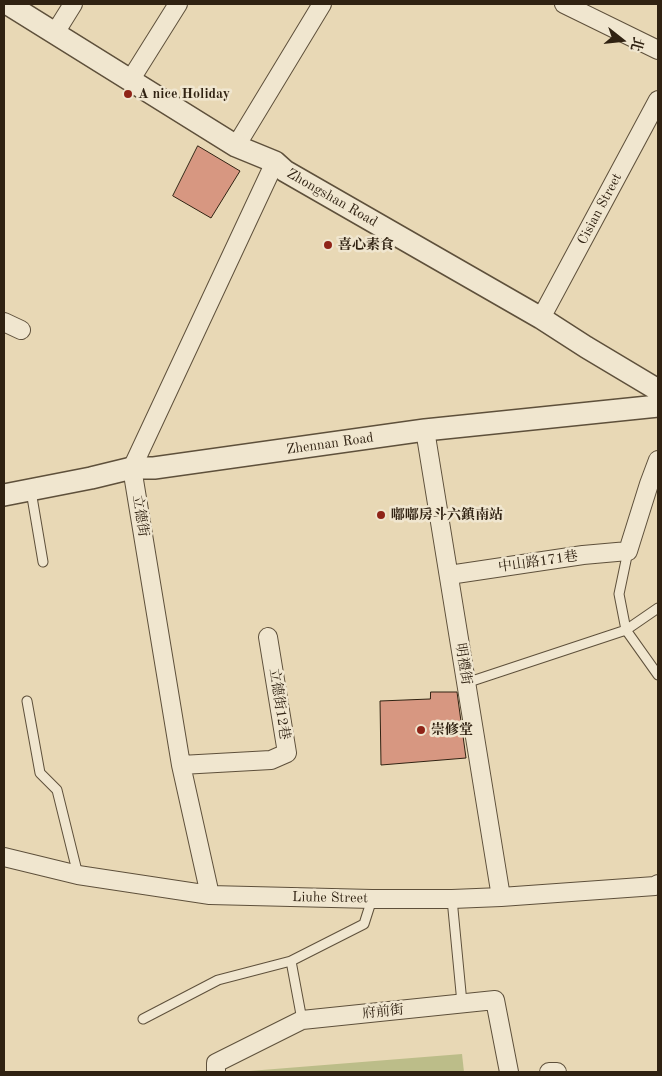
<!DOCTYPE html>
<meta charset="utf-8">
<style>
body{margin:0}
#map{position:relative;width:662px;height:1076px;overflow:hidden;background:#e8d8b5;font-family:"Old Standard TT","Noto Serif TC",serif}
canvas{display:block}
.frame{position:absolute;inset:0;border:5px solid #302212;pointer-events:none}
.north{position:absolute;left:597px;top:15px;width:50px;height:50px;-webkit-text-stroke:4px #f0e6cf;paint-order:stroke;rotate:106deg;font-size:14px;font-weight:700;line-height:20px;text-align:center;color:#302212}
.north::after{content:'';display:block;margin:auto;width:18px;height:22px;background:#302212;clip-path:polygon(50% 0,100% 100%,50% 72%,0 100%)}
</style>
<div id="map">
<canvas width="662" height="1076"></canvas>
<div class="frame"></div>
<div class="north">北</div>
</div>
<script>
const context = document.querySelector('canvas').getContext('2d');
context.lineJoin = 'round';
function fillPath(path, color) {
  context.fillStyle = color;
  context.fill(path, 'evenodd');
}
function trace(path, color, width, dash) {
  context.strokeStyle = color;
  context.lineWidth = width;
  context.lineCap = dash ? 'butt' : 'round';
  context.setLineDash(dash || []);
  context.stroke(path);
}
function write(font, color, halo, rows, align = 'center') {
  context.font = font + ' "Old Standard TT","Noto Serif TC",serif';
  context.lineWidth = 5;
  context.setLineDash([]);
  context.textBaseline = 'middle';
  context.strokeStyle = halo;
  context.fillStyle = color;
  for (const [text, x, y, turn = 0] of rows) {
    context.save();
    context.translate(x, y);
    context.rotate((+turn || 0) * Math.PI / 180);
    context.textAlign = isNaN(turn) ? turn : align;
    if (halo) context.strokeText(text, 0, 0);
    context.fillText(text, 0, 0);
    context.restore();
  }
}
fillPath(new Path2D(`
 M462 1054 464 1072H237Z`), '#bcbd89');
const building = new Path2D(`
 M198 146 240 171 211 218 173 196Z
 M431 692H457L466 758 381 765 380 701 430 699Z`);
fillPath(building, '#d79781');
trace(building, '#302212', 1);
const service = new Path2D(`
 M31 491 43 562
 M628 551 619 594 626 630 658 675
 M466 683 626 630 658 608
 M27 701 40 773 57 790 78 875
 M452 899 462 1003
 M143 1019 218 980 291 961
 M302 1020 291 961 364 924 372 899`);
const minor = new Path2D(`
 M564 4 658 50
 M55 33 73 4
 M131 79 178 4
 M236 146 322 4
 M541 318 658 100
 M4 322 21 330
 M425 430 501 897
 M449 575 583 555 628 551 649 484 658 460
 M181 765 271 760 287 753 268 637
 M4 857 78 875 210 895 372 899H452L501 897 655 886 658 884
 M210 895 181 765 132 468 275 162
 M216 1072V1063L302 1020 495 1000 509 1072
 M549 1072H557`);
const tertiary = new Path2D(`
 M8 4 236 146 275 162 285 171 541 318 586 347 658 390
 M4 495 91 478 132 468H154L425 430 658 406`);
trace(service, '#5e503b', 11);
trace(minor, '#5e503b', 20);
trace(tertiary, '#5e503b', 24);
trace(service, '#f0e6cf', 9);
trace(minor, '#f0e6cf', 18);
trace(tertiary, '#f0e6cf', 21);
for (const [x, y, r, color] of [
 [128,94,5,"#8f2418"],
 [328,245,5,"#8f2418"],
 [381,515,5,"#8f2418"],
 [421,730,5,"#8f2418"]
]) {
  const dot = new Path2D();
  dot.arc(x, y, r, 0, 2 * Math.PI);
  context.fillStyle = color;
  context.fill(dot);
  trace(dot, '#f0e6cf', 2);
}
write('bold 14px', '#302212', '#f0e6cf', [
 ["A nice Holiday",138,94],
 ["喜心素食",338,245],
 ["嘟嘟房斗六鎮南站",391,515],
 ["崇修堂",431,730]
], 'left');
write('14px', '#302212', '#f0e6cf', [
 ["Zhongshan Road",332,198,30],
 ["Cisian Street",600,209,-62],
 ["Zhennan Road",330,444,-8],
 ["立德街",140,516,81],
 ["中山路171巷",538,562,-8],
 ["明禮街",463,664,81],
 ["立德街12巷",279,704,81],
 ["Liuhe Street",330,898,1],
 ["府前街",383,1012,-6]
]);
</script>
